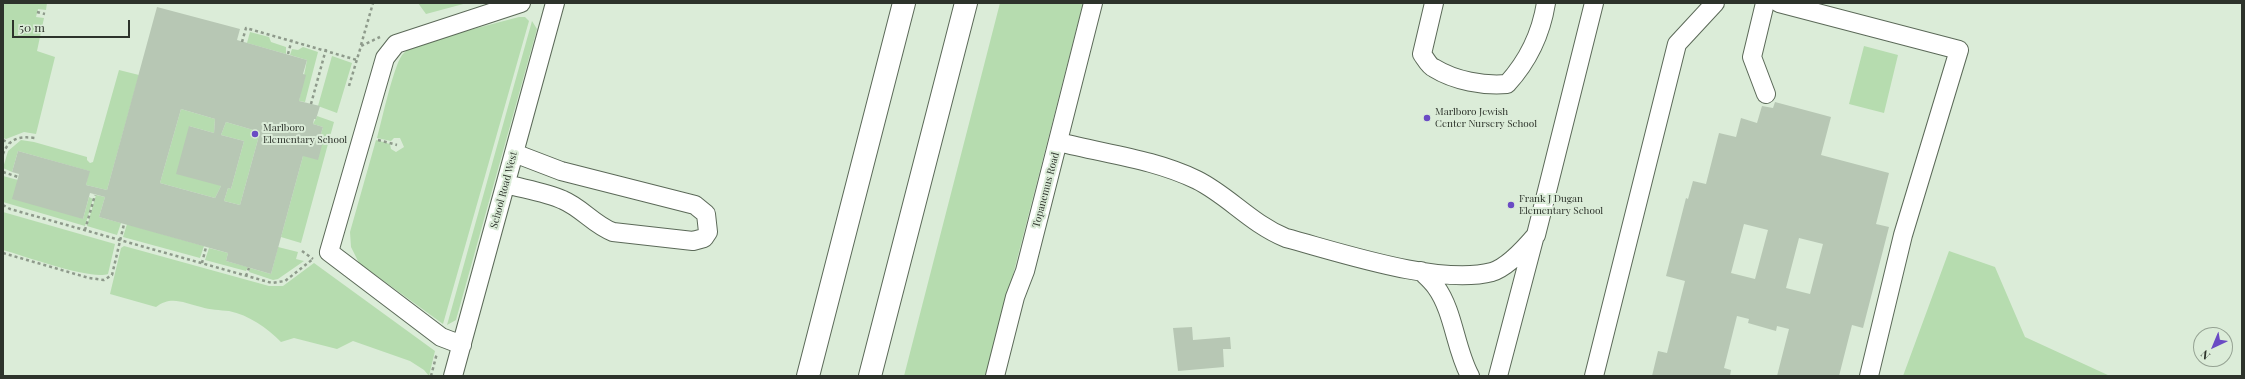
<!DOCTYPE html>
<style>
body{margin:0}
#map{position:relative;width:2245px;height:379px;overflow:hidden;background:#dbecd8;font-family:"Playfair Display",serif}
canvas{display:block}
.frame{position:absolute;inset:0;border:4px solid #2d332b;pointer-events:none}
.north{position:absolute;left:2193px;top:327px;width:40px;height:40px;box-sizing:border-box;background:#dbecd8;border:1px solid #95a293;border-radius:50%;rotate:224deg;font-size:11px;font-weight:700;line-height:16px;text-align:center;color:#2d332b}
.north::after{content:'';display:block;margin:auto;width:14px;height:18px;background:#6a4bc4;clip-path:polygon(50% 0,100% 100%,50% 72%,0 100%)}
.scale{position:absolute;left:12px;top:20px;width:118px;height:18px;box-sizing:border-box;border:2px solid #2d332b;border-top:0;padding-left:5px;font-size:12px;line-height:14px;white-space:nowrap;color:#2d332b;-webkit-text-stroke:3px #dbecd8;paint-order:stroke}
</style>
<div id="map">
<canvas width="2245" height="379"></canvas>
<div class="frame"></div>
<div class="north">N</div>
<div class="scale">50 m</div>
</div>
<script>
const context = document.querySelector('canvas').getContext('2d');
context.lineJoin = 'round';
function fillPath(path, color) {
  context.fillStyle = color;
  context.fill(path, 'evenodd');
}
function trace(path, color, width, dash) {
  context.strokeStyle = color;
  context.lineWidth = width;
  context.lineCap = dash ? 'butt' : 'round';
  context.setLineDash(dash || []);
  context.stroke(path);
}
function write(font, color, halo, rows, align = 'center') {
  context.font = font + ' "Playfair Display",serif';
  context.lineWidth = 4;
  context.setLineDash([]);
  context.textBaseline = 'middle';
  context.strokeStyle = halo;
  context.fillStyle = color;
  for (const [text, x, y, turn = 0] of rows) {
    context.save();
    context.translate(x, y);
    context.rotate((+turn || 0) * Math.PI / 180);
    context.textAlign = isNaN(turn) ? turn : align;
    if (halo) context.strokeText(text, 0, 0);
    context.fillText(text, 0, 0);
    context.restore();
  }
}
fillPath(new Path2D(`
 M3 3H47L46 10 38 9 36 17 44 18 37 51 55 57 36 134 24 132 6 139 3 138Z
 M418 3H467L426 14Z
 M1000 3H1083L987 376H904Z
 M519 17H525L529 21 443 324 359 263 351 247 350 232 376 140 390 144 391 149 396 152 404 147 400 138H394L391 141 377 138C382 120 393 68 402 55 407 49 413 46 420 43Z
 M532 21 537 29 456 320 447 325Z
 M250 32 269 37 271 42 286 47V54L247 43Z
 M1864 46 1898 55 1884 113 1849 104Z
 M303 47 318 52 305 102 299 101 307 60 290 55 292 49 298 50Z
 M332 56 352 63 337 113 318 106Z
 M119 70 139 75 107 190 86 185 89 171 18 151 12 172 3 168 8 151 21 140 34 142 87 157V160L90 163 93 162Z
 M181 109 215 119 214 133 189 126 221 186 215 198 160 183Z
 M317 116 334 122 301 243 281 237 303 156 320 137 323 127 313 124Z
 M226 122 260 132 240 205 224 201 228 188 231 189 244 141 221 135Z
 M3 176 18 180 83 219 89 197 93 199 85 226 3 202Z
 M96 195 105 197 99 217 121 223 117 235 87 226Z
 M3 212 115 244 108 274C89 280 25 256 3 250Z
 M127 224 204 246 200 258 123 237Z
 M124 246 269 286H283L314 263 435 351 429 376 424 370 410 361 353 341 337 349 294 338 281 342C267 328 249 315 229 311 220 310 210 310 201 307 184 303 171 295 156 307L110 294 121 248Z
 M278 247 298 252 296 259 304 261 278 279 273 280 249 272 250 268 271 274Z
 M209 248 228 253 226 261 248 267 246 271 205 260Z
 M1949 251 1995 267 2025 337 2110 376H1903Z`), '#b6dcaf');
fillPath(new Path2D(`
 M157 7 240 29 237 40 307 60 303 74 306 75 299 101 320 106 316 119H314L313 124 323 127 320 137 324 138 318 160 303 156 271 274 226 261 228 253 99 217 105 197 90 193 83 219 12 199 19 174 12 172 18 151 90 171 86 185 107 190ZM181 109 215 119 214 133 189 126 176 174 221 186 215 198 160 183ZM226 122 260 132 240 205 224 201 228 188 231 189 244 141 221 135Z
 M1775 102 1831 117 1821 155 1889 173 1876 224 1889 227 1863 328 1852 325 1839 376H1777L1789 329 1777 326 1776 331 1748 323 1749 319 1737 316 1724 368 1731 370 1730 376H1652L1658 351 1667 353 1685 281 1666 276 1686 198 1688 199 1693 181 1706 184 1719 133 1736 137 1741 118 1757 123 1762 106 1773 108ZM1744 224 1768 230 1755 279 1731 273ZM1799 238 1823 244 1810 294 1786 288Z
 M1192 327 1193 340 1230 337 1231 349H1223L1224 367 1178 371 1173 328Z`), '#b7c7b4');
const minor = new Path2D(`
 M1434 3 1422 54C1425 58 1429 66 1434 68 1455 81 1484 86 1507 84 1528 61 1541 34 1546 3
 M1765 3 1752 57 1766 94
 M1779 3 1959 50 1903 235 1869 376
 M1059 142C1105 154 1154 159 1197 180 1229 196 1250 223 1286 238 1339 252 1439 286 1492 272 1508 267 1525 248 1536 235L1594 3
 M506 184C524 189 546 192 563 200 582 208 594 225 613 232L693 241 704 238 708 232 706 214 695 205 561 171 514 153
 M1421 271C1426 276 1432 281 1436 287 1454 312 1455 348 1470 376
 M462 345 441 337 329 252 385 58 396 44 521 3
 M453 376 555 3
 M995 376 1015 297 1025 271 1093 3
 M1498 376 1534 239
 M1594 376 1677 44 1715 3`);
const highway = new Path2D(`
 M808 376 904 3
 M870 376 966 3`);
trace(minor, '#5b6958', 20);
trace(highway, '#5b6958', 24);
trace(new Path2D(`
 M37 12 45 14
 M242 42 246 28 357 60
 M361 45 373 3
 M288 54 292 39
 M349 86 361 46 380 37
 M311 104 326 49
 M3 140 9 143
 M378 140 397 145
 M3 154C9 138 20 136 35 138
 M3 172 18 177
 M3 205 10 209 272 283 285 281 313 259
 M85 230 95 195
 M302 251 313 259
 M3 253 89 278 104 280 112 275 124 224
 M202 263 206 247
 M246 276 249 268
 M431 376 437 353`), '#8e9a8b', 2.5, [3, 3]);
trace(minor, '#fff', 18);
trace(highway, '#fff', 22);
for (const [x, y, r, color] of [
 [1427,118,4,"#6a4bc4"],
 [255,134,4,"#6a4bc4"],
 [1511,205,4,"#6a4bc4"]
]) {
  const dot = new Path2D();
  dot.arc(x, y, r, 0, 2 * Math.PI);
  context.fillStyle = color;
  context.fill(dot);
  trace(dot, '#dbecd8', 1.5);
}
write('10px', '#2d332b', '#dbecd8', [
 ["Marlboro Jewish",1435,112],
 ["Center Nursery School",1435,124],
 ["Marlboro",263,128],
 ["Elementary School",263,140],
 ["Frank J Dugan",1519,199],
 ["Elementary School",1519,211]
], 'left');
write('10px', '#2d332b', '#dbecd8', [
 ["School Road West",504,190,-75],
 ["Topanemus Road",1046,190,-75]
]);
</script>
